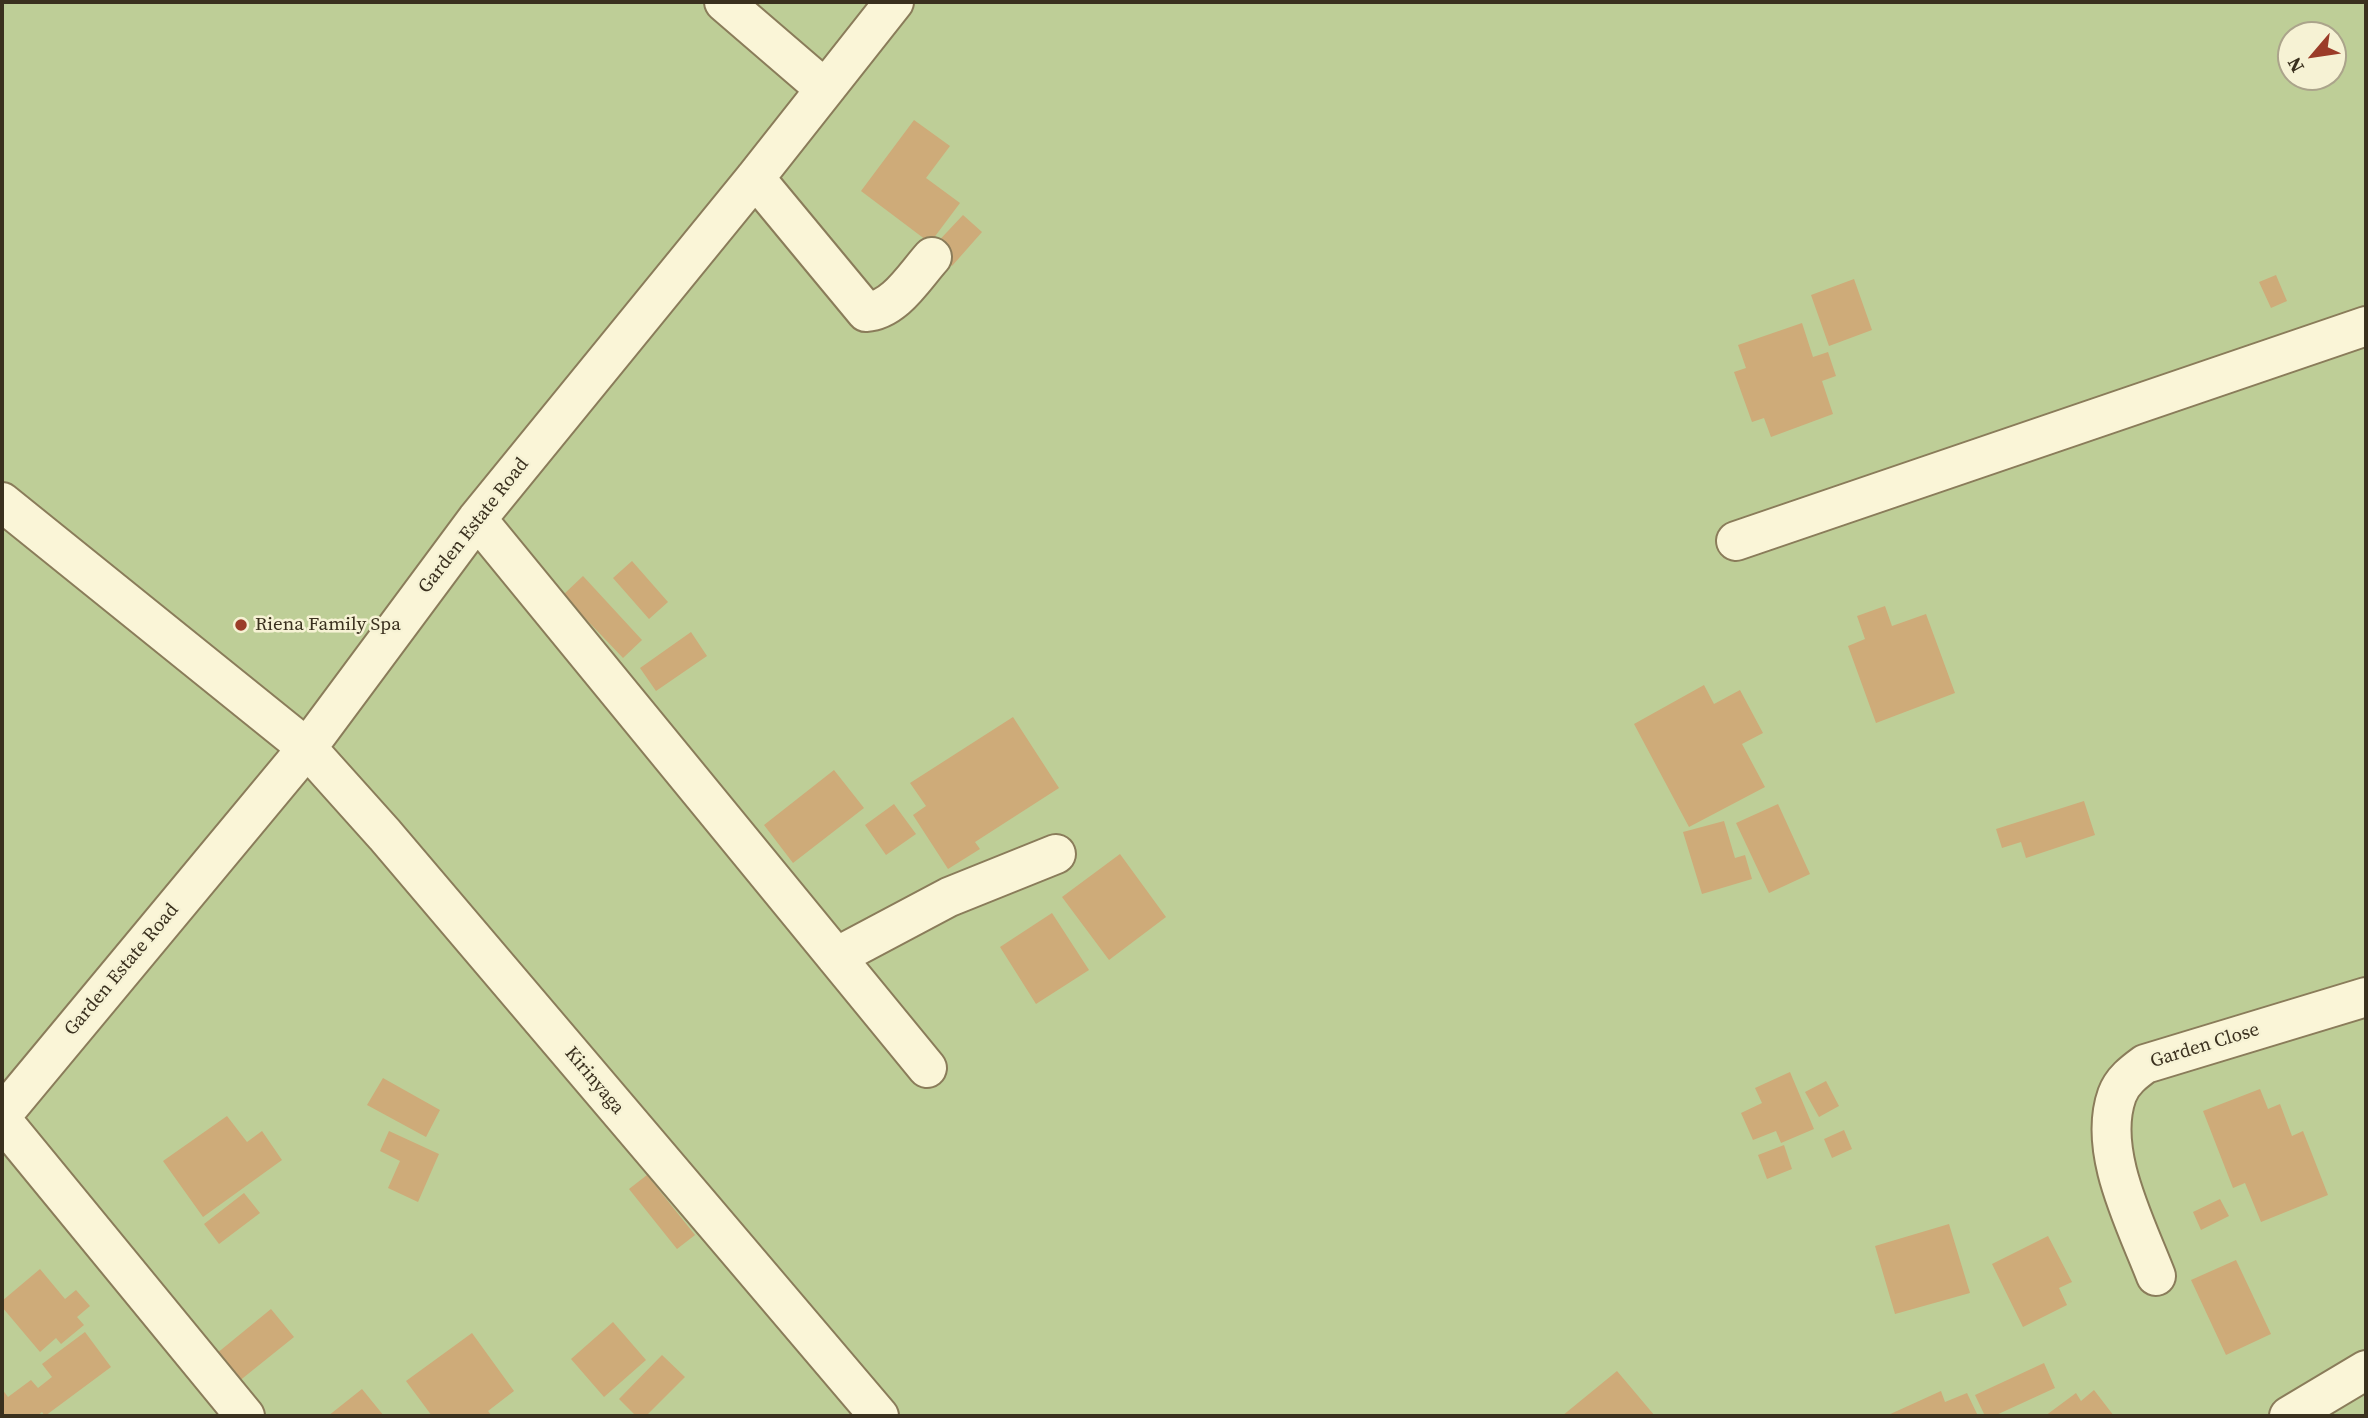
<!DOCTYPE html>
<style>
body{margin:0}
#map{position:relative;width:2368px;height:1418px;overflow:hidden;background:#efeac4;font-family:"Source Serif 4",serif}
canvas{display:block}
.frame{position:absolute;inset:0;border:4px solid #3a301e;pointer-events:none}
.north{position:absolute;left:2277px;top:21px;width:70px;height:70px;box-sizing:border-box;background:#f6f2d4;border:2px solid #aba48b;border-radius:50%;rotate:241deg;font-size:19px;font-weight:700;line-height:28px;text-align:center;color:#3a301e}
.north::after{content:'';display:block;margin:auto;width:24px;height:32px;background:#9b3c28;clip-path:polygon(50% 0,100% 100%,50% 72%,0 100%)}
</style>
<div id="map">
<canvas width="2368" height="1418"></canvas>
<div class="frame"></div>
<div class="north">N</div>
</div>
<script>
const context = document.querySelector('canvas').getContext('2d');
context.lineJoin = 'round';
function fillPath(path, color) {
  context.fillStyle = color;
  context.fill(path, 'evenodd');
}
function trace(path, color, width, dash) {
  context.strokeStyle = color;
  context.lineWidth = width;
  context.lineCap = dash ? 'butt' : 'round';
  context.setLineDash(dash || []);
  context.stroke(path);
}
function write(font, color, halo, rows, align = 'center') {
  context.font = font + ' "Source Serif 4",serif';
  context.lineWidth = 5;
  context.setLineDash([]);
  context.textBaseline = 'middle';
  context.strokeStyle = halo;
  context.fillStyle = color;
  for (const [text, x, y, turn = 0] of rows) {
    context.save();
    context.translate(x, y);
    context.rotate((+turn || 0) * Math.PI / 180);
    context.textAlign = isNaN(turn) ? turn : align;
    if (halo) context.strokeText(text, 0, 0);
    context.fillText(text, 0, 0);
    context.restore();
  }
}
fillPath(new Path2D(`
 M2 2H2366V1416H2ZM2291 35H2333V77H2291Z`), '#bece97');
fillPath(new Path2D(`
 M914 120 950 146 926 178 960 203 930 243 861 191Z
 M963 215 982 232 952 266 932 248Z
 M2276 275 2287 301 2271 308 2259 282Z
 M1854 279 1872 330 1829 346 1811 295Z
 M1802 323 1813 357 1828 352 1836 376 1822 381 1833 414 1771 437 1764 418 1752 422 1734 372 1746 368 1738 345Z
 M632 561 668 602 649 619 613 578Z
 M583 576 642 640 623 658 563 595Z
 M1885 606 1892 626 1926 614 1955 693 1876 723 1848 646 1865 639 1857 616Z
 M691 632 707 656 656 691 640 668Z
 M1704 685 1714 704 1740 690 1763 733 1742 744 1765 787 1689 827 1634 724Z
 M1013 717 1059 788 975 842 980 849 948 869 913 815 926 806 910 783Z
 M834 770 864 808 793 863 764 825Z
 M2084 801 2095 835 2026 858 2021 842 2002 848 1996 829Z
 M894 804 916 834 886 855 865 825Z
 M1778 804 1810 874 1769 893 1736 823Z
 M1724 821 1735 858 1745 855 1752 879 1702 894 1683 832Z
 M1120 854 1166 917 1109 960 1062 897Z
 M1052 913 1089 970 1036 1004 1000 947Z
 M1790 1072 1814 1129 1781 1143 1776 1131 1753 1140 1741 1113 1762 1103 1755 1088Z
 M383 1078 440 1110 426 1137 367 1105Z
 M1826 1081 1839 1106 1819 1117 1805 1092Z
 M2260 1089 2268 1109 2280 1104 2292 1136 2303 1131 2328 1195 2261 1222 2245 1183 2233 1188 2203 1111Z
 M227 1116 247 1142 262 1131 282 1160 203 1217 163 1161Z
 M1844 1130 1852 1149 1832 1158 1824 1139Z
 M389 1131 439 1154 418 1202 388 1188 400 1161 380 1151Z
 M1784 1145 1792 1169 1767 1179 1758 1155Z
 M647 1175 695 1235 677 1249 629 1189Z
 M244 1193 260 1213 219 1244 204 1224Z
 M2220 1199 2229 1216 2201 1230 2193 1212Z
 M1949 1224 1970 1293 1895 1314 1875 1246Z
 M2048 1236 2072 1282 2059 1288 2067 1305 2023 1327 1992 1264Z
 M2236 1260 2271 1334 2226 1355 2191 1280Z
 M40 1269 65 1299 76 1290 90 1306 77 1317 84 1325 61 1344 56 1338 40 1352 2 1307V1301Z
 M271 1309 294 1337 238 1382 216 1354Z
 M613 1322 646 1360 604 1397 571 1359Z
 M85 1332 111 1367 45 1416 42 1412 37 1416H2V1389L8 1397 31 1380 38 1388 52 1377 42 1364Z
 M472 1333 514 1391 488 1411 492 1416H432L406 1381Z
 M662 1355 685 1377 646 1416H636L619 1399Z
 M2044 1363 2055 1388 1994 1416H1985L1975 1395Z
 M1617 1371 1655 1416H1562Z
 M362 1389 384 1416H328Z
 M2094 1390 2114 1416H2045L2076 1393 2081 1401Z
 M1941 1391 1945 1402 1967 1393 1978 1416H1886Z`), '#ceab79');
const minor = new Path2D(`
 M724 2 825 89
 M755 178 866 312C895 310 914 277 932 257
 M2 502 307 748 385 835 879 1416
 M477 519 927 1068
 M1736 541 2366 326
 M836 957 949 897 1056 854
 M2 1115 307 748 477 519 755 178 894 2
 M2 1120 245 1416
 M2156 1276C2136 1224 2097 1151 2117 1095 2122 1081 2134 1072 2145 1064L2366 997
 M2289 1416 2366 1370`);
trace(minor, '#8a7c5a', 42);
trace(minor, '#faf5d7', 38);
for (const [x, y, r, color] of [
 [241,625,7,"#9b3c28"]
]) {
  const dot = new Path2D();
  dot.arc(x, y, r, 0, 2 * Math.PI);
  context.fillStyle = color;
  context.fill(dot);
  trace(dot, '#f6f2d4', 2.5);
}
write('19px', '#3a301e', '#f6f2d4', [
 ["Garden Estate Road",474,526,-52],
 ["Garden Estate Road",122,970,-50],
 ["Garden Close",2205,1046,-17],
 ["Kirinyaga",594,1081,50]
]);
write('19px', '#3a301e', '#f6f2d4', [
 ["Riena Family Spa",255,625]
], 'left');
</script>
